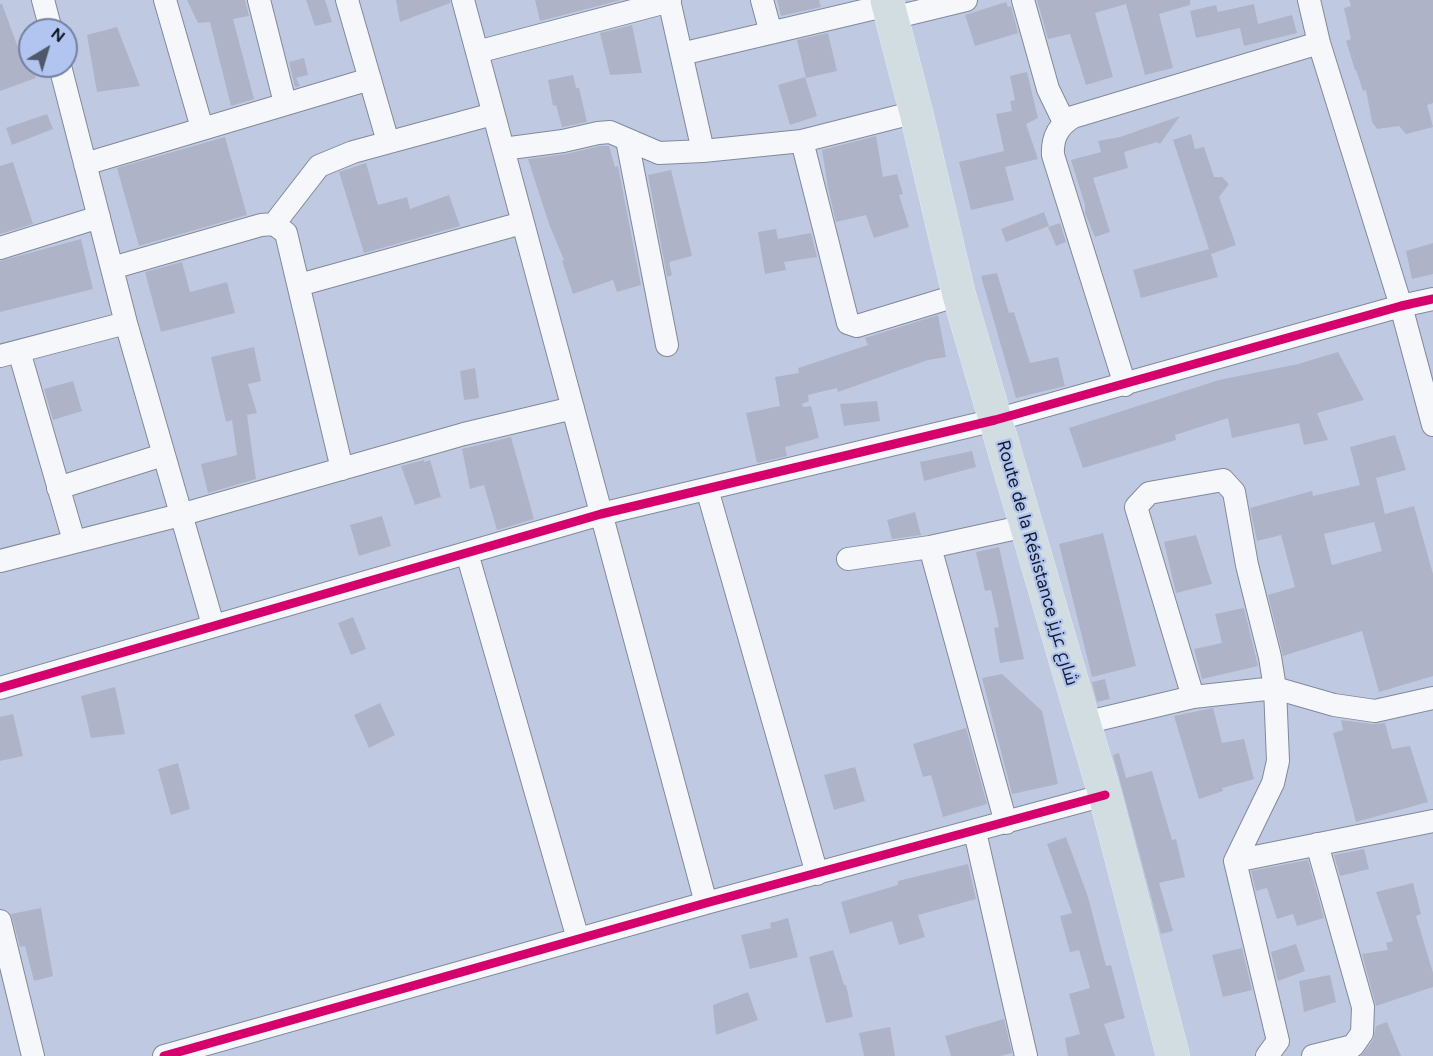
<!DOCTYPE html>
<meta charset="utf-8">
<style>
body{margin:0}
#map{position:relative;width:1433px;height:1056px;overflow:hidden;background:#bfcae2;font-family:Figtree,sans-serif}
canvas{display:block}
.north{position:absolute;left:18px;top:18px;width:60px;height:60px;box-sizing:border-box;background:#b1c5f0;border:2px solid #7281a0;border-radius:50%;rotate:38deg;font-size:16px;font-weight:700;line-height:24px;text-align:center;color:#131a29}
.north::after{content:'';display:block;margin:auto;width:21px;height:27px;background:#4f586a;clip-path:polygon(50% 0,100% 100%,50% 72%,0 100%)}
</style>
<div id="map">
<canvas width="1433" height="1056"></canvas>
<div class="north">N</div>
</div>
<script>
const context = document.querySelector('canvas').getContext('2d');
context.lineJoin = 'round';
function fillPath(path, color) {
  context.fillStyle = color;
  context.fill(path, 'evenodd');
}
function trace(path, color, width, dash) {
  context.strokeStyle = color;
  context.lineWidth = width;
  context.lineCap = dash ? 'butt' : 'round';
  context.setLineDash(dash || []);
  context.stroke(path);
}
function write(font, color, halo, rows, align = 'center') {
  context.font = font + ' Figtree,Cairo,sans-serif';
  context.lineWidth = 4.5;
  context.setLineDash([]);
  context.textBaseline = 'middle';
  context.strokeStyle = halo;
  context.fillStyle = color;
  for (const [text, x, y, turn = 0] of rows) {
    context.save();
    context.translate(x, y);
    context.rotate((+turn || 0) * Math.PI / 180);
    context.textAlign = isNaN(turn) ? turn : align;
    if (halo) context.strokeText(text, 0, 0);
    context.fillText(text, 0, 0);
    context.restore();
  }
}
fillPath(new Path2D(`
 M187 0H245L249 16 233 19 254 99 231 106 210 22 198 23Z
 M306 0H325L332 22 315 26Z
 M396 0H450V3L400 22Z
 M535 0H621L540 21Z
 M777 0H819L821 7 781 16Z
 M1037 0H1190V5L1159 14 1173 68 1145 75 1126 4 1095 13 1113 77 1086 85 1070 34 1048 39Z
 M1349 0H1433V103L1427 105 1433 127 1406 134 1399 126 1377 129 1372 122 1366 90 1363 91 1356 70H1355L1346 41 1351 39 1344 8 1351 6Z
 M1006 2 1008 7 1011 6 1018 33 975 46 965 15Z
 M0 4H2L20 53 26 51 36 78 0 91Z
 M1254 4 1258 24 1292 15 1297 33 1244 46 1240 28 1196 38 1190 11 1216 5 1218 12Z
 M632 25 642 73 610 75 600 33Z
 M117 27 140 86 97 92 87 35Z
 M828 33 837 71 806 78 797 40Z
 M304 58 308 75 296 78 300 86 295 87 289 62Z
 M1027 72 1038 118 1026 124 1038 159 1005 167 1014 200 971 210 959 162 1004 151 996 114 1012 111 1010 101 1015 100 1010 76Z
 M573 75 576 88H579L587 122 562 127 556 105 553 106 548 80Z
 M805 77 817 116 790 125 778 85Z
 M47 114 53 129 12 145 6 128Z
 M1180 116 1160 144 1157 142 1124 152 1128 168 1093 178 1110 232 1095 237 1085 213V205L1071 160 1101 152 1098 141 1120 137Z
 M1191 134 1195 149 1204 147 1214 177H1222L1229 184 1219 197 1236 245 1211 254 1218 277 1141 298 1133 270 1209 249 1173 140Z
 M876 136 883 177 897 174 903 194 899 195 909 227 874 238 866 215 836 222 828 188 822 150Z
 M225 137 247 215 139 246 117 168Z
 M600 146H609L615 167 618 166 641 285 617 292 613 280 573 294 562 261 564 260 549 224 528 159 566 154Z
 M13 162 33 224 0 234V166Z
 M366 163 378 205 407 197 410 209 449 195 460 226 364 253 339 172Z
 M671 170 692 256 669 262 672 275 667 277 648 175Z
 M1044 212 1049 226 1006 242 1001 229Z
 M1060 223 1066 242 1056 246 1048 227Z
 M776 229 778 239 811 233 817 257 784 262 786 270 765 274 758 232Z
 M81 239 93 289 0 312V261Z
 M1433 243V274L1412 279 1406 251Z
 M182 262 190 292 227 282 235 313 161 332 145 272Z
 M997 273 1009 313 1014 312 1030 363 1058 357 1065 386 1016 398 981 276Z
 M938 315 946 357 928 360 838 392 837 388 808 395 809 401 802 404 803 407 811 406 819 438 785 447 787 456 757 463 746 413 780 406 775 377 799 373 798 368 868 345 865 338Z
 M254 347 261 381 248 384 257 413 247 415 256 479 208 493 201 464 237 455 232 420 226 422 211 357Z
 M1338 352 1364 400 1317 413 1328 440 1304 445 1299 423 1232 438 1228 418 1175 435 1176 440 1083 468 1069 428 1219 380 1298 364Z
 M475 368 479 398 464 400 460 371Z
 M73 381 82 411 53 420 44 389Z
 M877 401 880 421 844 426 840 404Z
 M1395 435 1406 470 1376 478 1385 514 1414 506 1433 574V676L1379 692 1362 631 1283 656 1268 595 1295 587 1281 535 1257 541 1250 508 1312 491 1313 496 1360 485 1350 447ZM1374 522 1382 551 1332 565 1324 534Z
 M511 437 534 519 497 530 484 485 470 489 462 449Z
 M972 451 976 467 924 481 920 462Z
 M424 460V462L430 460 441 497 415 505 401 466Z
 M915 512 921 535 892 539 887 520Z
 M382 516 391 546 359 556 350 525Z
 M1103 533 1136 666 1092 677 1059 544Z
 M1196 535 1212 584 1176 593 1164 542Z
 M999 547 1024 659 1000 663 994 628 999 627 991 590 985 591 976 552Z
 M1244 608 1258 666 1202 679 1194 649 1222 643 1215 614Z
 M353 617 366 649 351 655 338 623Z
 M1002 674 1042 711 1058 784 1012 794 982 678Z
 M1105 679 1110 699 1097 702 1092 682Z
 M115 687 125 734 91 738 81 696Z
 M380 703 395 735 369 748 354 715Z
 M1213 708 1222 743 1244 739 1254 779 1222 788 1223 791 1199 799 1174 716Z
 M13 714 23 756 0 761V717Z
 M1341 720 1373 724 1385 723 1392 749 1410 746 1428 802 1356 822 1333 733 1343 730Z
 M966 728 987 804 943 817 931 775 923 777 913 744Z
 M1119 753 1126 778 1152 771 1172 840 1176 839 1185 877 1159 883 1173 931 1161 934 1113 755Z
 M178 763 190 809 171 815 158 769Z
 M855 767 865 801 834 810 824 775Z
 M1066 837 1088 897 1106 966 1111 965 1125 1018 1104 1024 1115 1056H1068L1065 1038 1080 1034 1069 994 1090 988 1079 950 1070 952 1060 916 1072 913 1047 844Z
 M1364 849 1369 869 1340 876 1334 855Z
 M1308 860 1324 918 1297 926 1293 914 1277 919 1267 888 1256 891 1251 871Z
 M968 864 976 899 918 915 925 937 899 945 892 921 850 934 841 902 898 885V881Z
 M1413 883 1421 914 1416 916 1433 973V987L1376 1006 1362 954 1388 950 1386 943 1393 941 1376 892Z
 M41 908 53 976 34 981 25 946 20 947 11 914Z
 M788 918 798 957 750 969 741 935 771 928 770 923Z
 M1296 944 1305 971 1278 981 1271 952Z
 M1242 948 1252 990 1223 997 1212 955Z
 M833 950 844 985H846L853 1017 826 1023 809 957Z
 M1330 975 1336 1002 1304 1012 1299 981Z
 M748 992 758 1020 716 1035 713 1005Z
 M1004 1019 1012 1053 1000 1056H951L945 1036Z
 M1387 1022 1401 1056H1361L1373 1040 1376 1026Z
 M890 1027 895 1056H864L859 1033Z`), '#afb3c7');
const minor = new Path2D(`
 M43 0 51 30
 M165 0 202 128
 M259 0 285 103
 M347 0 388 142
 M463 0 706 903
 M669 0 703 151
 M762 0 771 33
 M1023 0 1048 89 1064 122
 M1309 0 1319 43 1401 306 1433 425
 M892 18 966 0
 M477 52 670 1
 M681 54 888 5
 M60 66 126 323
 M627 140 667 345
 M802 141 848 323 857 326 959 295
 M503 149 563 141 598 133 610 132 659 153 703 151 802 141 916 112
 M85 164 370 79
 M274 224 319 166 353 152 493 114
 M0 248 99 217
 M112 268 261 225 274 224 286 233 342 469
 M299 285 522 223
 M19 351 74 541
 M0 356 126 323 213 625
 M1125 385 1053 155C1052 138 1058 126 1073 117L1319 43
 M58 488 163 455
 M707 489 817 874
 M930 547 1006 823
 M467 553 578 939
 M848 559 930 547 1026 526
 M0 561 180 515 464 434 573 408
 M0 688 601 514 995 420 1401 306 1433 299
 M1193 697 1136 507 1149 493 1223 480 1234 492 1247 565 1270 657 1275 688 1278 761 1273 783 1235 861 1278 1041 1267 1056
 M1084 723 1193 697 1275 688 1334 705 1375 711 1433 698
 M975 832 1026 1056
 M1235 861 1433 821
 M0 921 33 1056
 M164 1056 706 903 1105 795
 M1313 1056 1353 1046 1362 1033 1363 1007 1317 844`);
const primary = new Path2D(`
 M887 0 916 112 959 295 1105 795 1173 1056`);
trace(minor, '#81899b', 24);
trace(primary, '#e2e7f2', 34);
trace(minor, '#f5f7fb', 22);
trace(primary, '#d2dde1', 33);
trace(new Path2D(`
 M0 688 601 514 995 420 1401 306 1433 299
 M164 1056 706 903 1105 795`), '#d6006c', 9);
write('18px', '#131a29', '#b1c5f0', [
 ["Route de la Résistance شارع عزيز",1037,563,74]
]);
</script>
